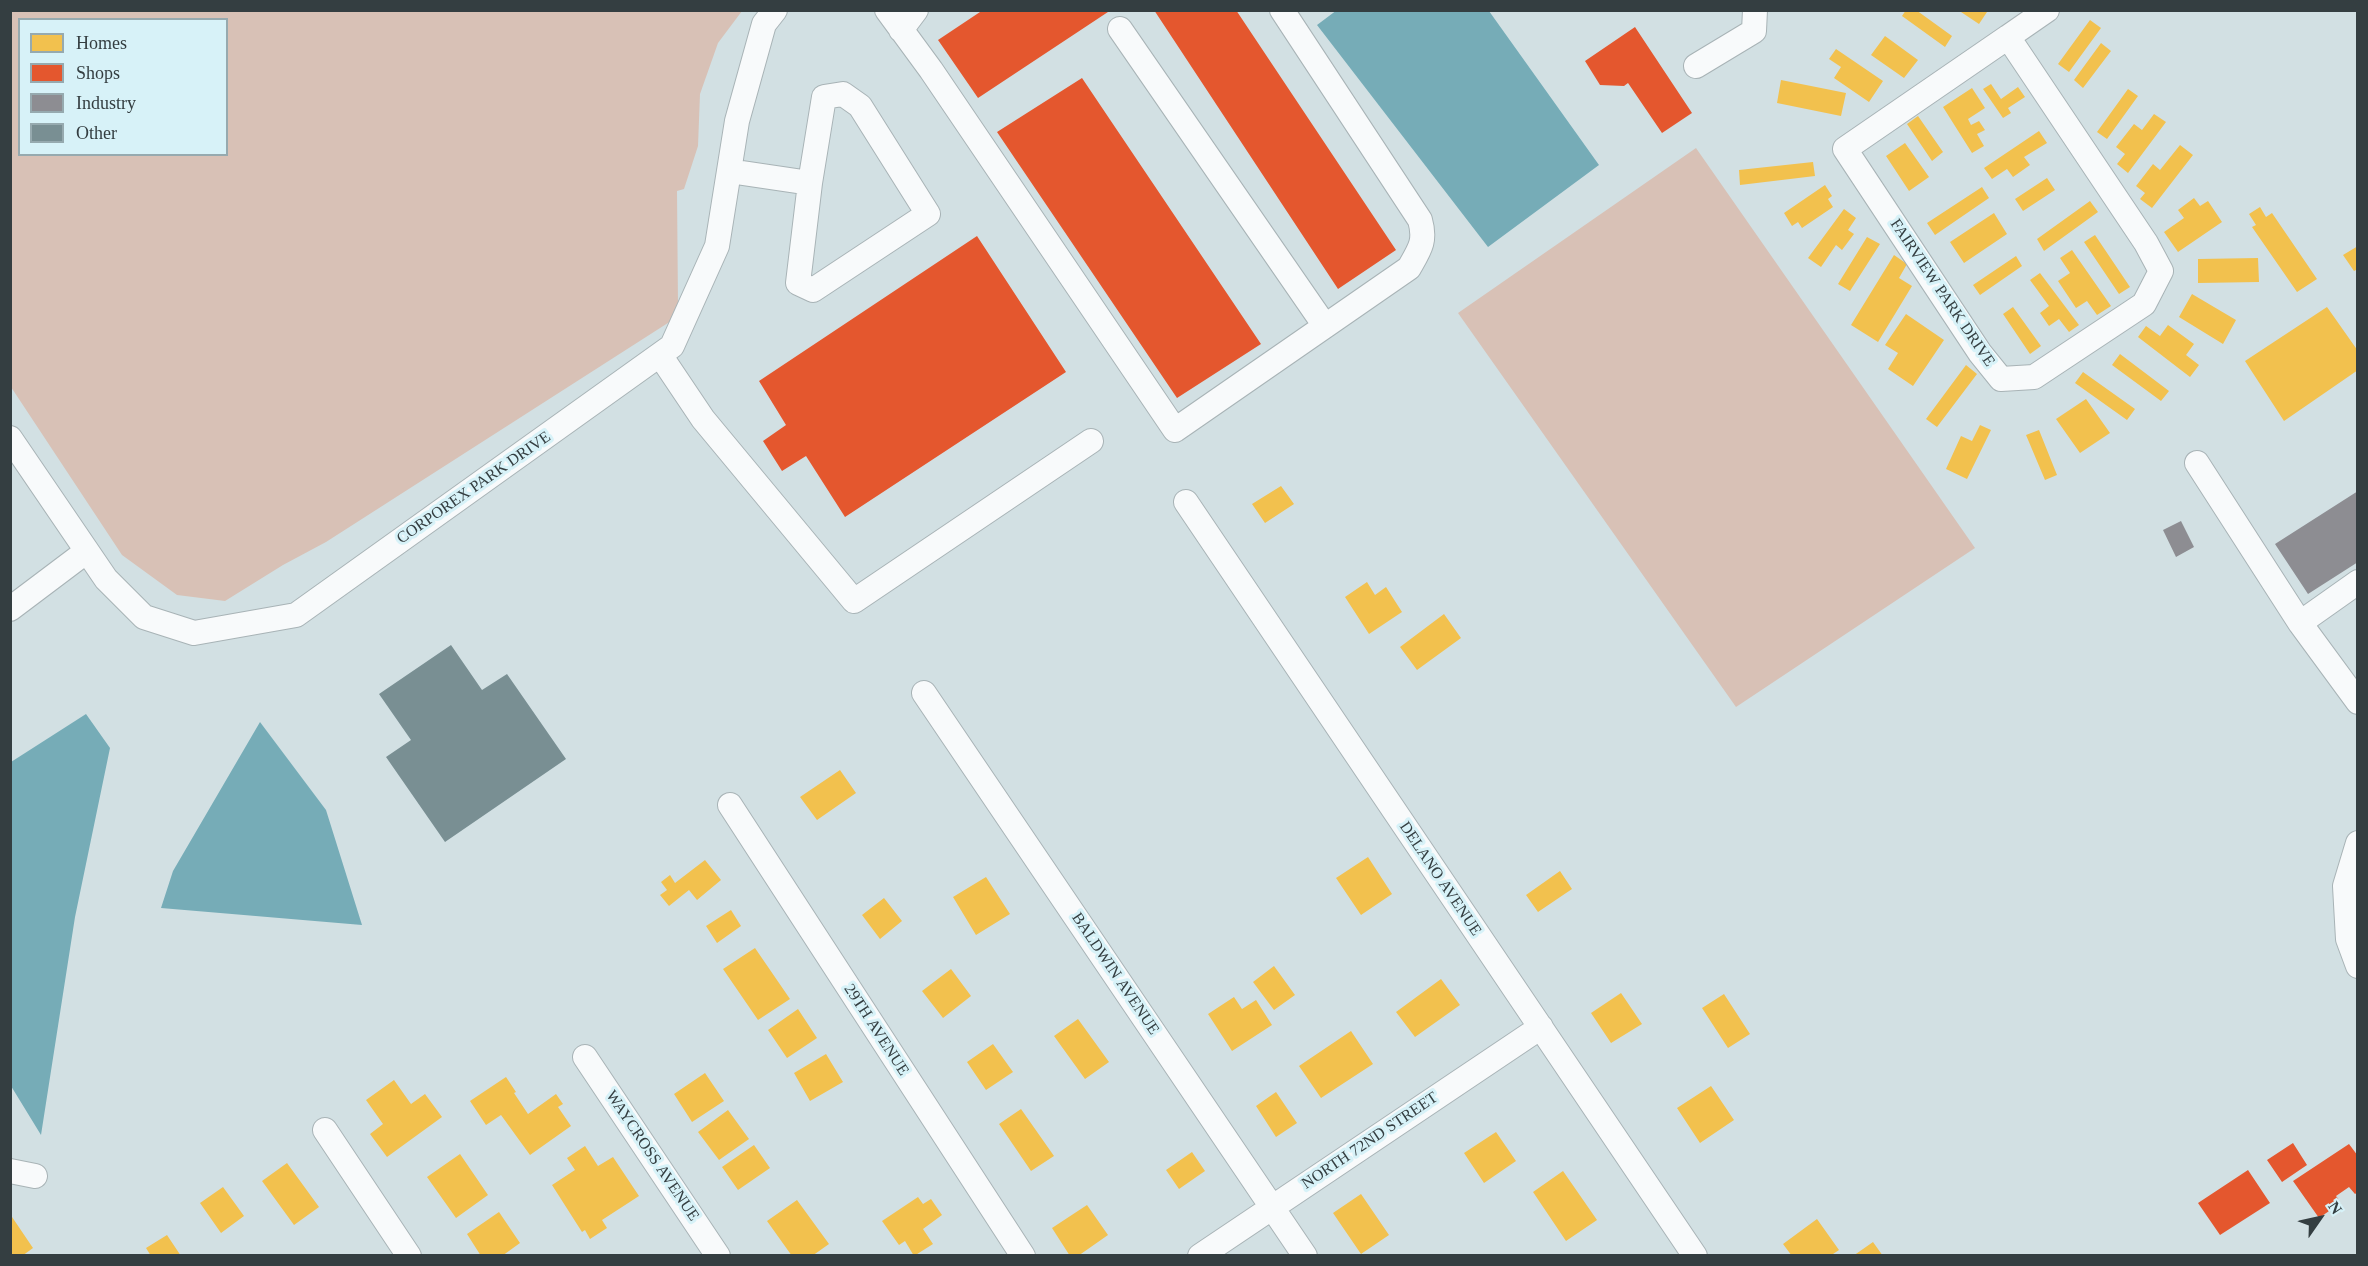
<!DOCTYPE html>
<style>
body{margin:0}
#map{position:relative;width:2368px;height:1266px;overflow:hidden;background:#d2e0e3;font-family:Georgia,serif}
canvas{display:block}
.frame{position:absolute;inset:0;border:12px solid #343e41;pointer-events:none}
.legend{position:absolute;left:18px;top:18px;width:210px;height:138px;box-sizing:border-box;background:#d7f2f8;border:2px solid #96aaaf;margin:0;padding:8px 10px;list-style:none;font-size:18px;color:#343e41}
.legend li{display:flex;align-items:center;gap:12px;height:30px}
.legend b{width:30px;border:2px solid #96aaaf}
.north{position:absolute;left:2290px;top:1188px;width:60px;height:60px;-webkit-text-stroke:4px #d7f2f8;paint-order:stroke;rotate:56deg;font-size:16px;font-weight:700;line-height:24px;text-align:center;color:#343e41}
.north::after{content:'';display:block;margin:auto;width:21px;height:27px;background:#343e41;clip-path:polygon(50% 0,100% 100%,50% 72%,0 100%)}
</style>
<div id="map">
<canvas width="2368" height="1266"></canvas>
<div class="frame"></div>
<ul class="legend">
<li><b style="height:16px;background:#f2c14e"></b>Homes</li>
<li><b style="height:16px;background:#e4572e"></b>Shops</li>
<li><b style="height:16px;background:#8d8d92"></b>Industry</li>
<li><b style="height:16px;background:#798f93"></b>Other</li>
</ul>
<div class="north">N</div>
</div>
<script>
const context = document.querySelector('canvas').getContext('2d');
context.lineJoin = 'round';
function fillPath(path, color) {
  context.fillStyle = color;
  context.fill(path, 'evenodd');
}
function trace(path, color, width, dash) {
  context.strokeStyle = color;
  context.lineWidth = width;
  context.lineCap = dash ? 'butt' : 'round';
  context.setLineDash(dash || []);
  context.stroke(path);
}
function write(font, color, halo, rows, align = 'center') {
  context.font = font + ' Georgia,serif';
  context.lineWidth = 6;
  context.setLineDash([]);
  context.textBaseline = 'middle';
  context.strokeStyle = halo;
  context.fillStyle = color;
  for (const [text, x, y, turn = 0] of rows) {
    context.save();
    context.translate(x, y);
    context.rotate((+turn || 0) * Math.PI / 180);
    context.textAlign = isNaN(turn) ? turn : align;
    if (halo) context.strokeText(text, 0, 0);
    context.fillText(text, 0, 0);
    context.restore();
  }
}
fillPath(new Path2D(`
 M10 11H742L718 43 700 94 698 146 684 189 677 191 678 305 671 321 326 542 283 565 225 601 177 595 122 555 11 387ZM20 20H226V154H20Z
 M1696 148 1975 548 1736 707 1458 313Z`), '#d8c1b6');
fillPath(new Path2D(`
 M1337 10 1489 11 1599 165 1488 247 1317 25Z
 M86 714 110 748 75 917 41 1135 11 1086V762Z
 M260 722 326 810 362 925 161 908 173 871Z`), '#76acb7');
fillPath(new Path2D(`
 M1906 10H1916L1952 36 1945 47 1902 16Z
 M1958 10H1985L1987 12 1979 24Z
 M2090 20 2101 28 2069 72 2058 64Z
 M1885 36 1918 60 1904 78 1871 55Z
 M2101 43 2111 51 2083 88 2074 80Z
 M1836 49 1883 81 1869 102 1834 78 1841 67 1829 59Z
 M1781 80 1846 93 1841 116 1777 103Z
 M1991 84 2001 99 2018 87 2025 97 2008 108 2011 113 2003 118 1983 89Z
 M1972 88 1985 108 1968 119 1971 125 1979 121 1985 130 1977 134 1984 146 1972 153 1943 107Z
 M2128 89 2138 96 2107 139 2097 132Z
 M2154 114 2166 122 2128 173 2117 164 2125 154 2116 147 2134 124 2142 130Z
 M1918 116 1943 152 1932 161 1907 124Z
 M2039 131 2047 143 2024 157 2030 165 2013 177 2007 169 1992 179 1984 168Z
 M1905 143 1929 177 1909 191 1886 156Z
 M2180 145 2193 155 2152 208 2140 199 2145 193 2136 186 2153 164 2160 170Z
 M1813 162 1815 176 1740 185 1739 170Z
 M2047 178 2055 190 2023 211 2015 199Z
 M1825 185 1832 196 1828 199 1833 207 1802 228 1798 222 1792 226 1784 213Z
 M1982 187 1989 198 1935 235 1927 223Z
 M2194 198 2200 206 2208 201 2222 222 2178 252 2164 232 2184 218 2178 210Z
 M2090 201 2098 212 2044 251 2037 239Z
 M2260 207 2266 217 2272 213 2317 279 2297 292 2252 227 2256 225 2249 214Z
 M1844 209 1856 218 1848 230 1854 234 1842 250 1836 245 1821 267 1808 258Z
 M1994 213 2007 234 1964 263 1950 242Z
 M2095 235 2130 287 2119 294 2084 242Z
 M1867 237 1880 244 1850 291 1838 284Z
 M2358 246V269L2354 271 2343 255Z
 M2072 250 2111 306 2097 315 2087 301 2076 308 2058 281 2070 273 2060 258Z
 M1894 255 1907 264 1899 278 1912 286 1878 342 1851 325Z
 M2016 256 2022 266 1980 295 1973 285Z
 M2258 258 2259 282 2198 283V259Z
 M2040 273 2079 325 2069 332 2059 319 2049 326 2040 313 2049 306 2030 280Z
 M2192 294 2236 320 2223 344 2179 317Z
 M2013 307 2041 346 2030 354 2003 314Z
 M2327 307 2358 351V370L2284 421 2245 361Z
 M1906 314 1944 340 1913 386 1888 369 1898 353 1885 345Z
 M2168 325 2194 344 2186 355 2199 365 2190 377 2138 337 2146 326 2160 336Z
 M2120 354 2169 391 2161 401 2112 365Z
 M1966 365 1977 374 1937 427 1926 419Z
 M2083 372 2135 409 2127 420 2075 383Z
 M2086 399 2110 433 2080 453 2056 419Z
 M1980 425 1991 430 1967 479 1946 469 1961 436 1972 441Z
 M2039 430 2057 475 2045 480 2026 435Z
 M1281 486 1294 504 1265 523 1252 504Z
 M1367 582 1375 595 1386 587 1402 612 1369 634 1345 597Z
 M1444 614 1461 638 1417 670 1400 647Z
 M840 770 856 793 817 820 800 797Z
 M1368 857 1392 894 1361 915 1336 878Z
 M705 860 721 880 697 900 689 890 669 906 660 895 667 890 661 882 670 875 675 883Z
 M1560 871 1572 889 1538 912 1526 895Z
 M986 877 1010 914 976 935 953 897Z
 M884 898 902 921 880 939 862 915Z
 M731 910 741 926 717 943 706 926Z
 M755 948 790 999 758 1020 723 969Z
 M1274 966 1295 995 1274 1010 1253 982Z
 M951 969 971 996 943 1018 922 991Z
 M1441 979 1460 1005 1415 1037 1396 1012Z
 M1621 993 1642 1024 1611 1043 1591 1013Z
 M1724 994 1750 1034 1728 1048 1702 1008Z
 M1234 997 1242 1009 1256 1000 1272 1025 1232 1051 1208 1014Z
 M798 1009 817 1038 787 1058 768 1030Z
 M1078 1019 1109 1062 1085 1079 1054 1036Z
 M1351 1031 1373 1064 1321 1098 1299 1066Z
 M993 1044 1013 1072 986 1090 967 1062Z
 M826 1054 843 1082 810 1101 794 1073Z
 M705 1073 724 1101 692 1122 674 1094Z
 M506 1077 516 1092 514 1093 528 1114 556 1094 563 1104 558 1107 571 1126 530 1155 501 1115 486 1125 470 1101Z
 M394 1080 411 1104 425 1094 442 1117 387 1157 370 1134 383 1124 366 1100Z
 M1711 1086 1734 1120 1700 1143 1677 1108Z
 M1276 1092 1297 1123 1276 1137 1256 1106Z
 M1021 1109 1054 1156 1031 1171 999 1124Z
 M728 1110 749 1139 719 1160 698 1132Z
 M1496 1132 1516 1161 1484 1183 1464 1153Z
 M754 1145 770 1168 738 1190 722 1167Z
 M585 1146 598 1166 613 1157 639 1196 602 1220 607 1228 590 1239 585 1230 582 1232 552 1185 575 1170 567 1158Z
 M1192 1152 1205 1171 1179 1189 1166 1170Z
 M460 1154 488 1195 456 1218 427 1177Z
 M287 1163 319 1207 294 1225 262 1181Z
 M1563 1171 1597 1220 1566 1241 1533 1192Z
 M223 1187 244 1216 221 1233 200 1203Z
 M1361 1194 1389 1235 1361 1254 1333 1213Z
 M918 1197 923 1204 931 1199 942 1215 923 1229 933 1244 914 1256 905 1241 899 1245 882 1221Z
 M797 1200 829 1244 812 1256H792L767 1221Z
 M1087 1205 1108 1235 1078 1256H1070L1052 1228Z
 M499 1212 520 1243 502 1256H481L467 1234Z
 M10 1214 33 1248 22 1256H10Z
 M1817 1219 1839 1250 1830 1256H1792L1783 1244Z
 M167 1235 181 1256H151L146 1248Z
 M1873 1242 1883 1256H1853Z`), '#f2c14e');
fillPath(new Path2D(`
 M983 10H1111L978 98 938 40Z
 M1154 10H1236L1396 250 1338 289Z
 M1635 27 1692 113 1662 133 1628 83 1624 86 1600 85 1585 61Z
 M1082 78 1261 344 1177 398 997 132Z
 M977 236 1066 372 845 517 806 456 782 471 763 441 786 425 759 381Z
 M2293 1143 2307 1165 2282 1182 2267 1160Z
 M2349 1144 2358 1156V1192L2355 1194 2349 1187 2336 1196 2339 1200 2330 1205 2332 1209 2319 1218 2293 1181Z
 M2248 1170 2270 1203 2220 1235 2198 1203Z`), '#e4572e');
fillPath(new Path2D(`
 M2358 491V562L2308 594 2275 544Z
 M2181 521 2194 547 2176 557 2163 530Z`), '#8d8d92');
fillPath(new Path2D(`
 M451 645 482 690 507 674 566 759 445 842 386 757 411 740 379 694Z`), '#798f93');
const minor = new Path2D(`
 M887 10 931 70 1175 430 1409 268C1420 249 1426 241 1420 220L1282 10
 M1120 29 1325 326
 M901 30 916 10
 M2008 37 2146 243 2161 271 2144 304 2034 377 2001 379 1980 353 1845 149Z
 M2008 37 2047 10
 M1696 66 1754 31 1755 10
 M729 171 810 183 824 97 843 94 860 106 928 214 813 290 798 283 810 183
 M660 355 703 419 854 601 1091 441
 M10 438 106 579 144 617 194 633 296 615 672 346 717 246 737 121 764 24 775 10
 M2197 463 2300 623 2358 702
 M1186 502 1695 1256
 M10 609 87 551
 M2300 623 2358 582
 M924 693 1305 1256
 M730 805 1023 1256
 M2358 843 2345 886 2348 939 2358 966
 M585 1057 718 1256
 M325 1130 409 1256
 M10 1171 35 1176
 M1200 1256 1541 1027`);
trace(minor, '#a8b3b6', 26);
trace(minor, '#f8fafb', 24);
write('16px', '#343e41', '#d7f2f8', [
 ["FAIRVIEW PARK DRIVE",1942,293,56],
 ["CORPOREX PARK DRIVE",474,488,-35],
 ["DELANO AVENUE",1440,879,56],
 ["BALDWIN AVENUE",1115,974,56],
 ["29TH AVENUE",876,1030,57],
 ["NORTH 72ND STREET",1370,1141,-34],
 ["WAYCROSS AVENUE",652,1156,56]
]);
</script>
